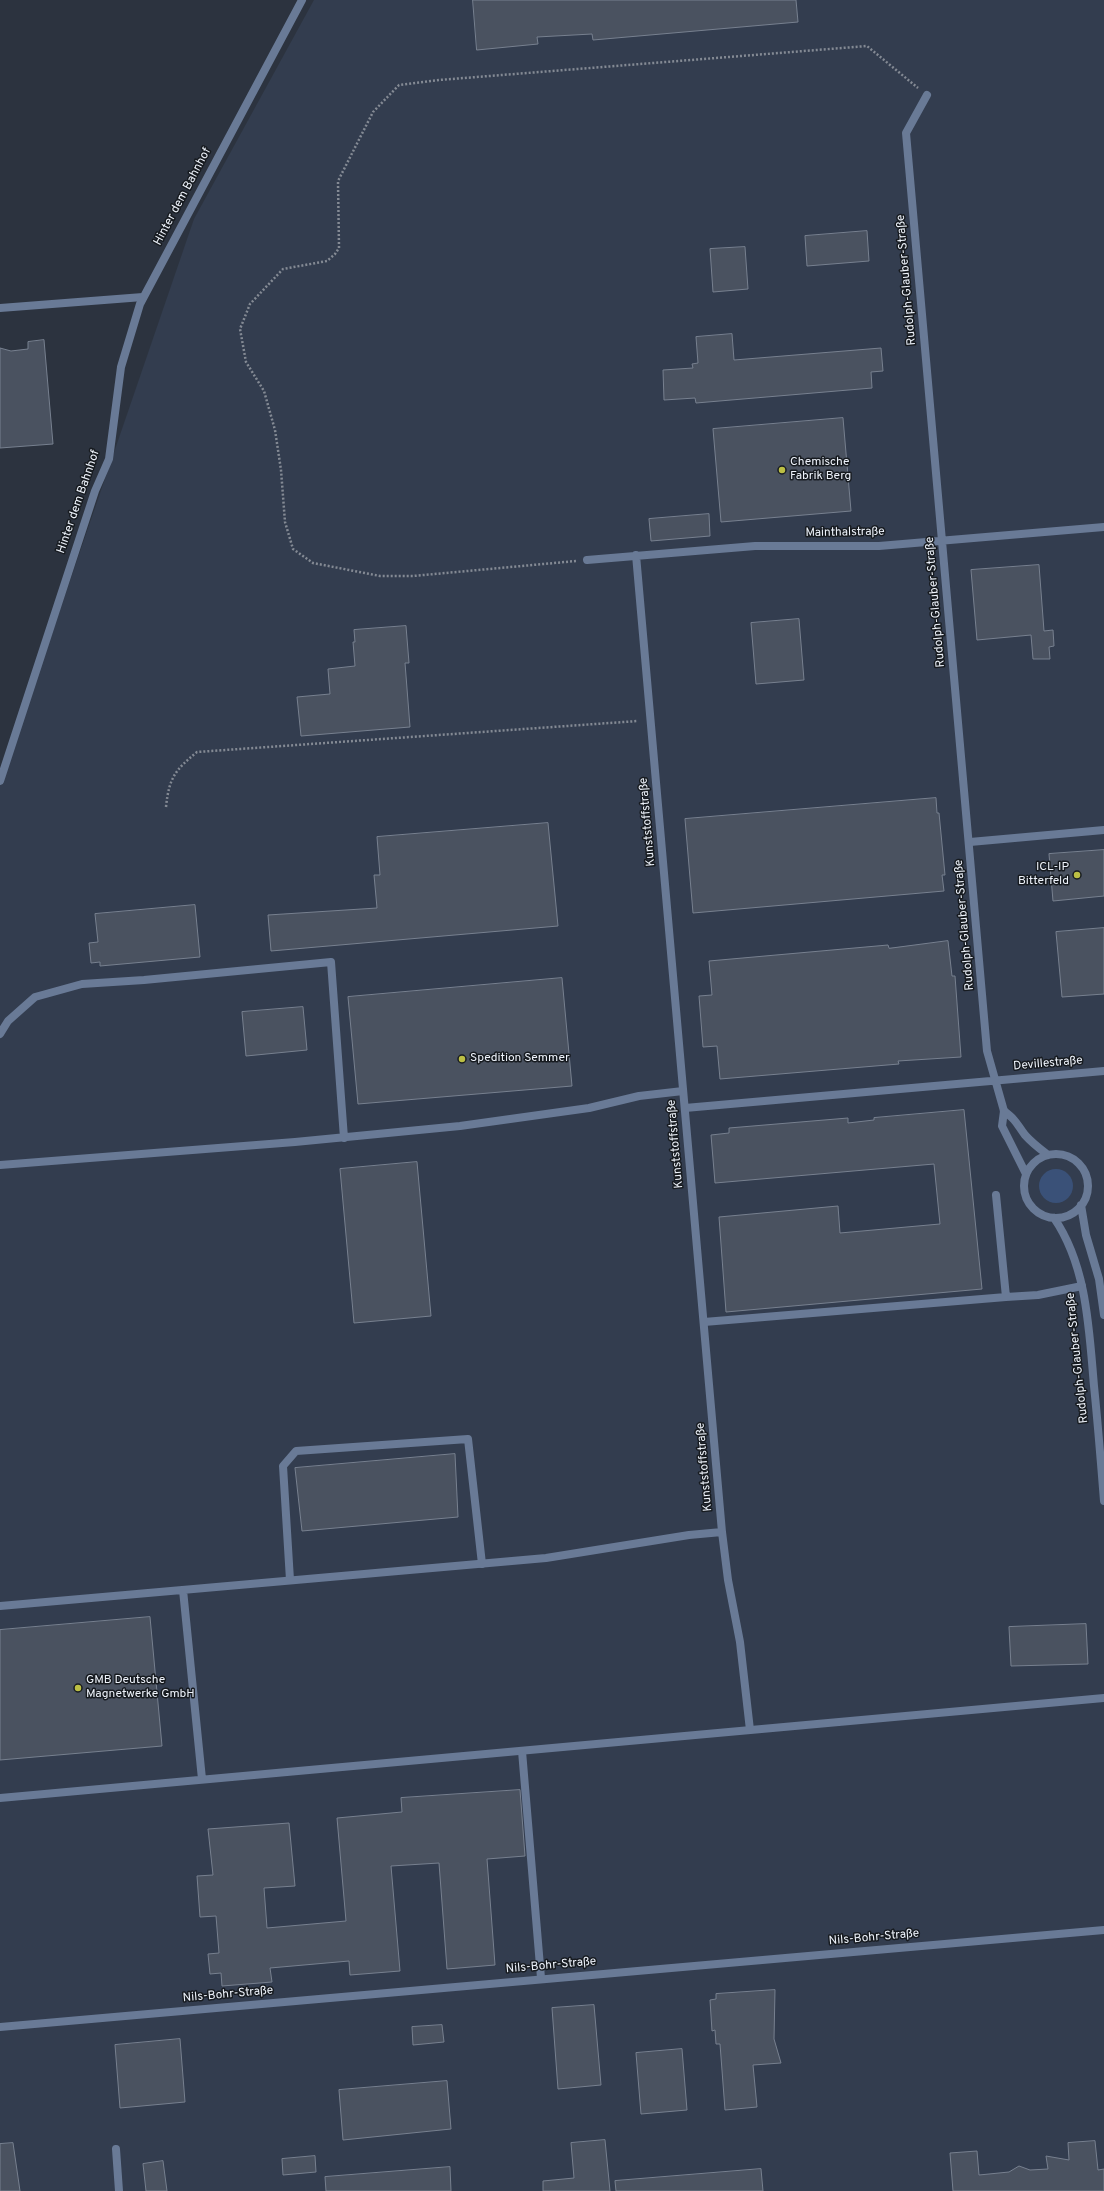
<!DOCTYPE html>
<meta charset="utf-8">
<style>
body{margin:0}
canvas{display:block;background:#2c333f}
</style>
<canvas width="1104" height="2191"></canvas>
<script>
const context = document.querySelector('canvas').getContext('2d');
context.lineJoin = 'round';
function fillPath(path, color) {
  context.fillStyle = color;
  context.fill(path, 'evenodd');
}
function trace(path, color, width, dash) {
  context.strokeStyle = color;
  context.lineWidth = width;
  context.lineCap = dash ? 'butt' : 'round';
  context.setLineDash(dash || []);
  context.stroke(path);
}
function write(font, color, halo, rows, align = 'center') {
  context.font = font + ' Overpass,sans-serif';
  context.lineWidth = 3;
  context.setLineDash([]);
  context.textBaseline = 'middle';
  context.strokeStyle = halo;
  context.fillStyle = color;
  for (const [text, x, y, turn = 0] of rows) {
    context.save();
    context.translate(x, y);
    context.rotate((+turn || 0) * Math.PI / 180);
    context.textAlign = isNaN(turn) ? turn : align;
    if (halo) context.strokeText(text, 0, 0);
    context.fillText(text, 0, 0);
    context.restore();
  }
}
fillPath(new Path2D(`
 M314 0H1104V2191H0V785L194 219Z`), '#333d4f');
fillPath(new Path2D(`
 M1039 1186a17 17 0 1 1 34 0a17 17 0 1 1-34 0Z`), '#3a5178');
const building = new Path2D(`
 M473 0H796L798 22 593 40 592 34 537 37 538 44 477 50Z
 M867 231 869 261 807 266 805 236Z
 M745 247 748 289 713 292 710 249Z
 M732 334 734 360 881 348 883 371 871 372 872 388 696 403 695 398 664 400 663 370 693 368 692 364 698 363 696 337Z
 M44 340 53 444 0 448V348L11 351 28 349V342Z
 M843 418 851 511 721 522 713 429Z
 M709 514 710 536 651 541 649 519Z
 M1039 565 1044 631 1053 630 1054 646 1049 647 1050 659H1033L1031 635 977 640 971 570Z
 M799 619 804 680 756 684 751 623Z
 M406 626 409 663H405L410 727 301 736 297 697 330 694 328 669 355 666 353 642H355L354 630Z
 M936 798 937 813H939L945 875H942L944 891 693 913 685 819Z
 M548 823 558 926 271 951 268 915 377 908 374 875H380L377 837Z
 M1104 850V896L1053 901 1049 854Z
 M195 905 200 957 100 966V962L91 963 89 943 98 942 95 914Z
 M1104 928V994L1062 997 1056 932Z
 M948 941 952 976H955L961 1057 898 1061 899 1064 720 1079 717 1046 703 1047 699 996 712 995 709 961 888 945 889 948Z
 M562 978 572 1086 358 1104 348 997Z
 M303 1007 307 1050 246 1056 242 1012Z
 M964 1110 982 1289 726 1312 719 1217 838 1206 840 1233 940 1224 934 1164 715 1183 711 1135 729 1133V1128L848 1118V1123L874 1120V1118Z
 M417 1162 431 1316 354 1323 340 1169Z
 M455 1454 458 1517 302 1531 295 1468Z
 M150 1617 162 1746 0 1760V1630Z
 M1086 1624 1088 1664 1011 1666 1009 1627Z
 M520 1790 525 1856 487 1859 495 1965 447 1969 439 1863 391 1866 400 1971 350 1975 349 1961 270 1968 272 1982 222 1986 221 1973 210 1974 208 1954 219 1953 216 1916 200 1917 197 1876 213 1875 208 1829 289 1823 295 1886 264 1888 267 1928 346 1921 337 1818 402 1812 401 1798Z
 M775 1990 774 2039 781 2063 753 2065 757 2107 725 2110 720 2044H716L715 2030 712 2031 710 2000 716 1999V1994Z
 M594 2005 601 2085 558 2089 552 2008Z
 M442 2025 444 2042 413 2045 412 2027Z
 M180 2039 185 2102 120 2108 115 2045Z
 M682 2049 687 2110 641 2114 636 2053Z
 M447 2081 451 2129 343 2140 339 2090Z
 M605 2140 610 2191H543V2181L574 2178 571 2143Z
 M1095 2141 1098 2170 1104 2169V2191H953L950 2153 977 2151 979 2175 1009 2172 1019 2166 1030 2170 1048 2169 1046 2156 1069 2160 1068 2143Z
 M13 2143 20 2191H0V2144Z
 M315 2156 316 2172 283 2175 282 2159Z
 M163 2161 167 2191H146L143 2164Z
 M450 2167 451 2191H326L325 2177Z
 M761 2169 763 2191H616L615 2181Z`);
fillPath(building, '#4a5260');
trace(building, '#77808f', 1);
trace(new Path2D(`
 M576 561 413 576H380L313 563 293 549 285 522 281 470 275 430 264 391 246 362 240 329 250 304 283 269 327 261 335 254 339 248 338 181 373 112 399 85 439 80 867 46 918 88
 M166 807C169 778 175 770 197 752L638 721`), '#848a94', 2.5, [2, 2]);
trace(new Path2D(`
 M0 308 143 297
 M970 842 1104 830
 M0 1034 8 1021 35 997 82 984 144 980 331 962 344 1138
 M0 1165 295 1142 460 1126 589 1108 639 1096 683 1091
 M996 1195 1006 1297 1038 1295 1082 1286
 M704 1322 1006 1297
 M290 1580 283 1466 296 1451 468 1439 482 1564
 M522 1751 541 1978`), '#697a96', 8);
trace(new Path2D(`
 M927 95 906 133 987 1051 1004 1111
 M636 555 722 1532 728 1580 740 1642 750 1730
 M587 560 755 546H879L1104 527
 M0 781 95 491 109 459 121 367 140 304 302 0
 M685 1108 1104 1071
 M183 1590 202 1779
 M0 1606 546 1558 689 1535 722 1532
 M0 1798 1104 1698
 M0 2027 1104 1930
 M116 2149 119 2191`), '#697a96', 8);
trace(new Path2D(`
 M1004 1111 1002 1126 1026 1174
 M1004 1111C1017 1121 1016 1123 1025 1135 1032 1143 1040 1149 1048 1155
 M1024 1186a32 32 0 1 1 64 0a32 32 0 1 1-64 0Z
 M1081 1205 1086 1235 1099 1279 1104 1315
 M1054 1218C1087 1266 1089 1329 1094 1386 1098 1425 1101 1463 1104 1501`), '#697a96', 8);
for (const [x, y, r, color] of [
 [782,470,4,"#bcbf44"],
 [1077,875,4,"#bcbf44"],
 [462,1059,4,"#bcbf44"],
 [78,1688,4,"#bcbf44"]
]) {
  const dot = new Path2D();
  dot.arc(x, y, r, 0, 2 * Math.PI);
  context.fillStyle = color;
  context.fill(dot);
  trace(dot, '#171b20', 1.5);
}
write('12px', '#eef3fb', '#171b20', [
 ["Hinter dem Bahnhof",183,197,-62],
 ["Rudolph-Glauber-Straße",907,280,-95],
 ["Hinter dem Bahnhof",79,502,-71],
 ["Mainthalstraße",845,533,-1],
 ["Rudolph-Glauber-Straße",936,602,-95],
 ["Kunststoffstraße",648,822,-95],
 ["Rudolph-Glauber-Straße",965,925,-95],
 ["Devillestraße",1048,1064,-5],
 ["Kunststoffstraße",676,1144,-95],
 ["Rudolph-Glauber-Straße",1078,1358,-96],
 ["Kunststoffstraße",705,1467,-95],
 ["Nils-Bohr-Straße",874,1938,-5],
 ["Nils-Bohr-Straße",551,1966,-5],
 ["Nils-Bohr-Straße",228,1995,-5]
]);
write('12px', '#eef3fb', '#171b20', [
 ["Chemische",790,463],
 ["Fabrik Berg",790,477],
 ["ICL-IP",1069,868,"right"],
 ["Bitterfeld",1069,882,"right"],
 ["Spedition Semmer",470,1059],
 ["GMB Deutsche",86,1681],
 ["Magnetwerke GmbH",86,1695]
], 'left');
</script>
